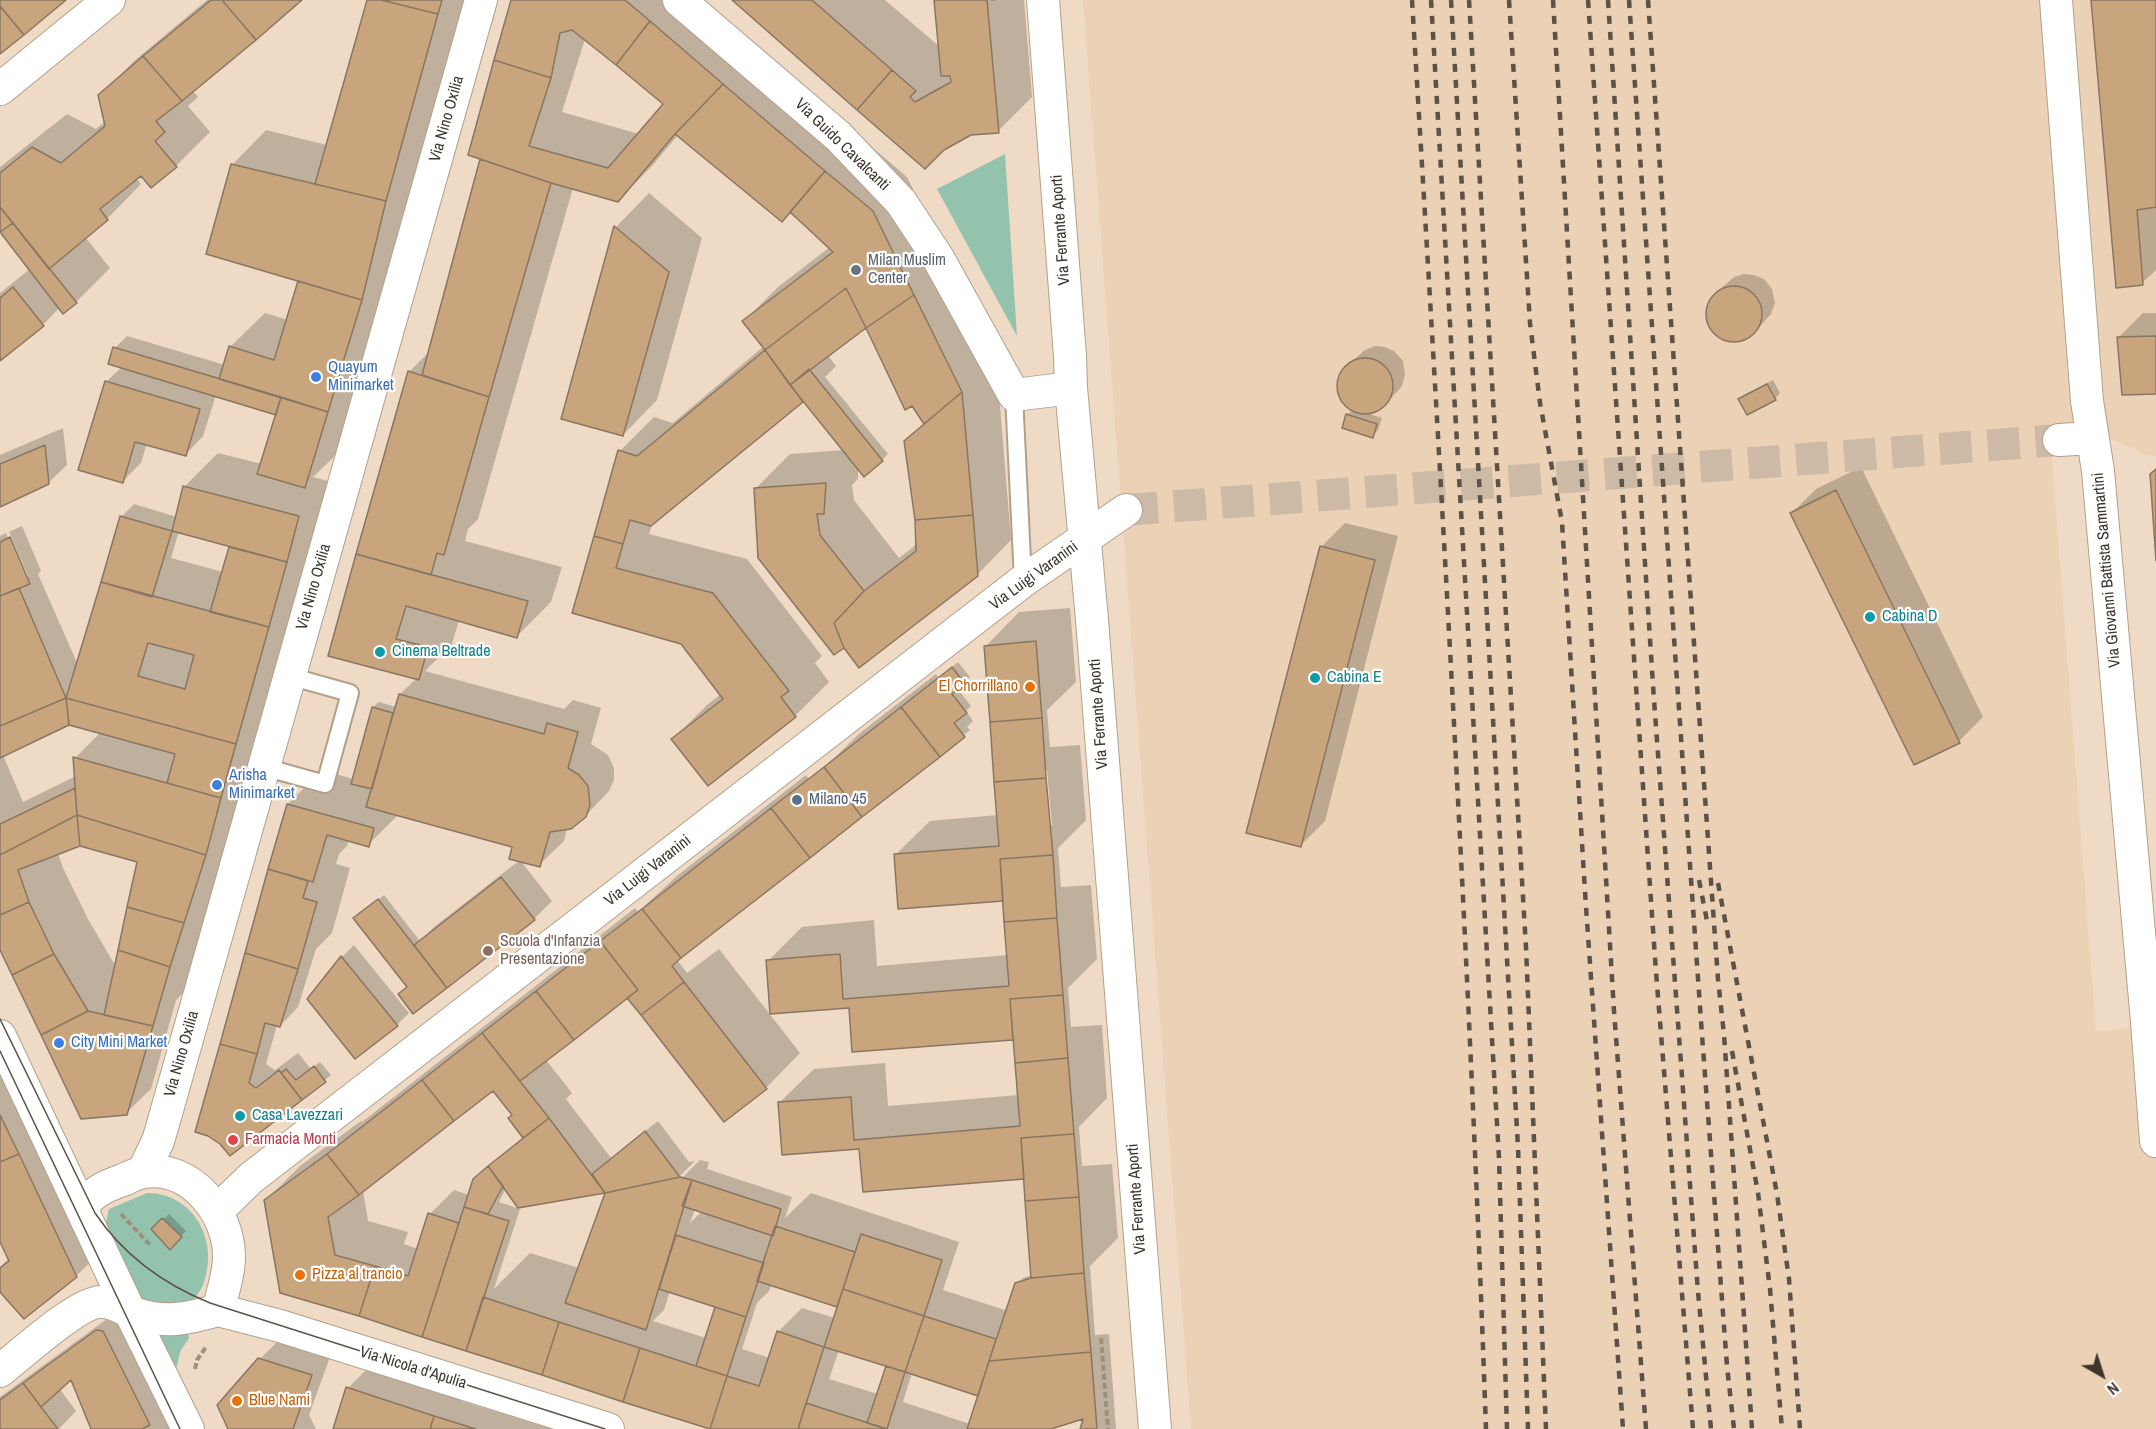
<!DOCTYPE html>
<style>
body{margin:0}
#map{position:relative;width:2156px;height:1429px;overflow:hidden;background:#efdbc5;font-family:"Archivo Narrow",sans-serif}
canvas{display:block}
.north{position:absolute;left:2072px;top:1345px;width:60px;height:60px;-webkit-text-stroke:4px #fff;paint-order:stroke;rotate:141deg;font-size:16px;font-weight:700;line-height:24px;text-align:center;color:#3e362d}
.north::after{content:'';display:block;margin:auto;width:21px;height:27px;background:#3e362d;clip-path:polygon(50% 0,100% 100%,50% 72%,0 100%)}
</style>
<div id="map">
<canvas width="2156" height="1429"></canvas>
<div class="north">N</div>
</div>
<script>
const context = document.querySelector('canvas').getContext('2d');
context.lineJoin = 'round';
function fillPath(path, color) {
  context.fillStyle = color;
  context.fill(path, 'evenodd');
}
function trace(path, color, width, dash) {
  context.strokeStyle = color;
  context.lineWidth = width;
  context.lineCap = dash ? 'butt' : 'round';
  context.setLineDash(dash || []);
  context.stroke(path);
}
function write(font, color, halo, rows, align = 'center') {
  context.font = font + ' "Archivo Narrow",sans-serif';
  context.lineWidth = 4.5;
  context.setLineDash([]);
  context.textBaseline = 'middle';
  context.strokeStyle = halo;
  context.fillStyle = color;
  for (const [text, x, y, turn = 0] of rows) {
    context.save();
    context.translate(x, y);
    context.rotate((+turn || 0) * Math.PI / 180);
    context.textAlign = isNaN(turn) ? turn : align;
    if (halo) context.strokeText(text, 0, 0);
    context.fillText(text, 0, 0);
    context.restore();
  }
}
fillPath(new Path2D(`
 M1083 0H2156V456H2149L2098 433 2050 435 2096 1031 2156 1026V1429H1191Z`), '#ebd1b5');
fillPath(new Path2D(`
 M1005 154 1017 336 937 189Z
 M147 1193C193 1193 219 1240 204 1282 201 1292 192 1301 186 1309L138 1305 105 1226 109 1209Z
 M188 1333 189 1338 180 1352 174 1380 151 1334Z`), '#94c3ad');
fillPath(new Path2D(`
 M207 0H300L192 90 198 97 188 106 210 132 176 166 151 186 141 174 136 178 141 184 107 219 85 237 110 268 76 302 60 307 43 325 0 359V293L30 269 0 230V167L67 114 96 129 106 121 100 96 134 61Z
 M369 0H466L339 452 313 477 332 482 186 990 176 1000 151 1089 126 1113 0 945V536L6 533 25 576H28L9 532 22 526 41 571 38 574 78 665 122 516 134 504 177 517 184 487 218 453 262 464 277 414 216 395 203 436 185 455 147 443 141 463 123 481 106 382 122 367 115 348 127 336 225 365 230 347 265 313 288 320 300 280 232 165 266 130 327 145ZM179 531 230 546 223 572 171 558ZM68 724 101 732 75 758 76 776 23 802 3 755ZM80 844 139 861 116 967 88 919 63 868 58 853Z
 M512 0H699L907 177 996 357 1011 540 977 575 859 666 755 489 790 454 844 450 803 399 653 522 649 534 747 559 822 656 815 663 829 682 795 716 708 784 673 739 707 705 721 694 682 642 574 612 620 451 654 417 673 423 764 346 744 321 778 287 830 247 791 211 678 135 652 166 618 200 573 188 478 519 468 529 465 541 562 567 551 602 517 636 459 620 452 644 425 671 564 709 573 700 601 708 591 744 608 755 614 768V780L609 791 577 825 567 829 564 841 539 865 520 860 552 901 534 919 414 1011 408 986 361 913 384 895 420 941 434 927 520 860 514 846 399 814 368 845 349 840 347 846 339 854 336 864 350 868 332 933 316 949 298 1007 280 1026 277 1025 266 1064 275 1070 298 1053 311 1069 320 1062 331 1075 304 1097 221 1143 209 1134 197 1131 288 804 322 770 353 779 373 707 379 702 396 707 400 694 417 678 330 655 409 372 431 350 482 158ZM585 39 665 104 639 134 562 112ZM866 326 925 422 905 441 916 520 917 544 899 558 854 500 852 485 858 479V468L882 460 888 454 825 377 836 366 827 354Z
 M734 0H885L940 47 935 0H1024L1032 97 998 131 971 134Z
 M2093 0H2156V270L2142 283Z
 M649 193 702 238 657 400 623 435 563 418 616 227Z
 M1744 274 1754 275 1764 279 1772 289 1775 303 1771 314 1752 335 1743 340 1730 341 1719 337 1711 328 1707 317 1708 307 1712 297 1725 285 1734 277Z
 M2143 313H2156V393L2119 337Z
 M1375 346 1385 347 1394 351 1403 361 1405 375 1402 386 1383 407 1373 412 1366 413 1382 418 1378 430 1372 436 1347 415 1352 410 1341 401 1338 390 1339 379 1343 369 1365 350Z
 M1773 380 1780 393 1775 399 1740 400 1746 394Z
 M63 428 67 465 48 483 0 505V455Z
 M1861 467 1983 717 1959 741 1915 763 1792 513 1816 489Z
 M1345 523 1398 536 1325 821 1301 845 1321 547Z
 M1070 608 1076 682 1047 710 1050 747 1080 745 1086 820 1058 848 1061 887 1091 885 1097 959 1068 988 1071 1027 1102 1025 1107 1098 1079 1127 1082 1166 1112 1164 1118 1238 1090 1266 1095 1335 1109 1334 1116 1429H1082L1085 1416 1055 1426 1054 1429H713L422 1335 265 1201 300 1166 361 1121 362 1122 635 908 638 912 678 875 806 775 809 779 831 761 860 733 936 674 939 678 958 662 970 677 957 688 971 706 966 711 973 721 967 727 970 730 677 960 687 973 719 949 800 1053 766 1088 628 996 546 1060 572 1093 566 1099 611 1158 658 1121 689 1162 695 1161 674 1182 676 1184 700 1160 709 1162 707 1169 792 1197 785 1218 811 1193 959 1242 943 1290 1008 1311 1016 1284 1023 1278 1032 1275 1025 1178 860 1147 779 1103 814 1069 885 1063 888 1106 1019 1095 1014 1036 1012 1038 850 1006 768 961 802 927 874 920 877 966 1008 955 1004 899 895 855 930 821 998 815 985 647 1019 612ZM1047 770 1052 825H1049L1044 771ZM493 1089 513 1115 524 1136 474 1179 469 1195 454 1190 430 1214 418 1249 404 1244 408 1232 368 1221 363 1190ZM506 1188 519 1207 607 1191 579 1268 530 1253 494 1289 520 1209 499 1202ZM695 1209 702 1211 690 1223ZM772 1284 837 1305 841 1301 835 1318 802 1308 778 1332 770 1358 742 1349 757 1303 769 1291ZM670 1291 718 1306 706 1338 653 1321 664 1310ZM839 1350 888 1365 878 1394 829 1379ZM912 1373 980 1395 970 1424 903 1402Z
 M354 945 409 1013 397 1025 309 999 342 957Z
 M0 1040 111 1242 76 1276 0 1290V1267L9 1258 0 1238Z
 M169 1214 186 1231 170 1248 153 1229Z
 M115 1313 201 1429H93L72 1377 59 1388 76 1411 59 1429H0V1397Z
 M278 1341 330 1357 309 1415 316 1429H230L260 1359Z
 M382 1354 467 1382 461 1401 552 1429H335L348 1388Z`), '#0003');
const building = new Path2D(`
 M0 0H66L24 35 0 6Z
 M211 0H222L256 40 182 101 143 56Z
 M222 0H302L256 40Z
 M367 0H381L438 14 386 201 315 184Z
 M381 0H442L438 14Z
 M511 0H625L650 21 616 65 572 30 560 33 551 78 494 60Z
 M732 0H812L892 70 857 110Z
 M934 0H987L999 133 971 135 944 150 925 169 857 110 892 70 916 91 910 97 915 102 951 82 950 76H941Z
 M2091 0H2156V207L2137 210 2143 285 2116 288Z
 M0 6 24 35 0 54Z
 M650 21 723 84 675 134 618 202 551 183 468 155 494 60 551 78 529 146 608 168 663 104 616 65Z
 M143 56 182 101 156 121 165 132 155 141 177 167 151 188 141 176 100 209 108 220 49 269 0 207V173L32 147 61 163 105 126 98 95Z
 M723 84 825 171 782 222 675 134Z
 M480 159 551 183 489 397 422 375Z
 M231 164 386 201 362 300 206 254Z
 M825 171 873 211 914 295 866 328 846 288 765 350 742 321 833 252 790 212Z
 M0 207 13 223 0 232Z
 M13 223 77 303 63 314 0 232Z
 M614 226 669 272 623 436 561 419Z
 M298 281 362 300 328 412 219 379 229 346 274 360Z
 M1706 314a28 28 0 1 1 56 0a28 28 0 1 1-56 0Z
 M13 287 44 326 0 361V298Z
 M846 288 866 328 790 385 765 350Z
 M914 295 962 392 924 424 912 406 905 410 866 328Z
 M2156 336V394L2122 395 2117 337Z
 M113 347 281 397 276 415 108 364Z
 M765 350 803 402 651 526 630 520 623 544 594 536 618 450 637 456Z
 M1337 386a28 28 0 1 1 56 0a28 28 0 1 1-56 0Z
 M809 369 883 461 864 477 790 385Z
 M408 371 489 397 444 555 437 553 431 575 356 554Z
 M105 381 200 409 186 456 135 442 123 483 78 470Z
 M1767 384 1776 400 1747 415 1738 399Z
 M962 392 973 515 915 520 904 441Z
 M281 397 328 412 305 488 257 474Z
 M1346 414 1377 424 1373 438 1342 428Z
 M45 445 49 484 0 507V464Z
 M2156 469V561L2150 474Z
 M826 483 824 514H817L820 535 864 591 834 623 844 648 834 655 758 558 754 488Z
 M183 486 299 516 287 562 172 531Z
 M1836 490 1960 743 1914 765 1790 513Z
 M973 515 978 576 859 668 844 648 834 623 864 591 916 551 915 520Z
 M120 516 172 531 152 597 101 582Z
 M594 536 623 544 616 568 713 593 789 691 781 697 796 717 708 786 671 739 723 699 681 644 572 613Z
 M10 537 30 584 0 596V542Z
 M1320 546 1375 560 1301 847 1246 833Z
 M229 547 287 562 269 627 210 612Z
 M356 554 528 601 517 638 406 606 396 639 428 647 419 680 328 656Z
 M101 582 269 627 236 744 66 698ZM148 643 194 655 185 689 138 676Z
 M19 588 66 698 0 726V596Z
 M1036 641 1042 718 990 722 984 646Z
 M952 667 965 684 952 694 967 713 954 723 965 737 940 757 901 707Z
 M399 694 544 734 547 723 578 732 568 768 579 775 588 786 590 805 586 817 571 829 550 832 540 867 509 859 512 847 366 807Z
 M66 698 236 744 221 798 167 783 175 754 69 725Z
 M66 698 69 725 0 758V726Z
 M372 707 393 713 372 789 351 784Z
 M901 707 940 757 862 817 824 767Z
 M1042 718 1046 778 994 782 990 722Z
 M73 757 221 798 206 855 77 815Z
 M824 767 862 817 810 858 771 808Z
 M1046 778 1053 855 1000 859 1003 901 898 909 894 854 999 846 994 782Z
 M75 788 77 815 0 855V824Z
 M287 804 374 828 369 847 327 835 313 882 268 869Z
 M771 808 810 858 681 958 642 909Z
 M77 815 206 855 184 923 127 907 137 862 80 846Z
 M77 815 80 846 18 870 29 902 0 915V855Z
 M1053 855 1057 918 1004 922 1000 859Z
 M268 869 308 881 303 898 317 902 298 969 245 953Z
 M501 877 535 920 447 988 414 945Z
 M378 899 447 988 413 1014 398 994 407 987 353 918Z
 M29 902 54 954 12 975 0 950V915Z
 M127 907 184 923 170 967 118 950Z
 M642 909 681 958 672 966 684 982 641 1015 627 998 638 990 600 941Z
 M1057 918 1063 995 1010 999 1013 1040 852 1052 849 1008 770 1014 766 960 840 954 843 999 1009 986 1004 922Z
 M600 941 638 990 574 1040 536 991Z
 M118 950 170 967 153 1026 104 1015Z
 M245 953 298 969 280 1027 265 1023 257 1054 220 1044Z
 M54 954 88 1011 41 1035 12 975Z
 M341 956 398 1026 355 1059 307 999Z
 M684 982 767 1089 724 1122 641 1015Z
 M536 991 574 1040 520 1081 482 1033Z
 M1063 995 1068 1058 1015 1063 1010 999Z
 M88 1011 153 1026 127 1115 81 1119 41 1035Z
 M482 1033 549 1118 523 1138 508 1118 512 1115 493 1091 454 1121 422 1080Z
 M220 1044 257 1054 249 1083 256 1088 279 1070 302 1100 230 1156 220 1144 208 1136 195 1132Z
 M1068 1058 1074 1134 1021 1138 1024 1179 863 1192 859 1149 782 1155 778 1102 851 1097 854 1140 1020 1126 1015 1063Z
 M314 1066 326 1082 302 1100 281 1073 286 1069 296 1080Z
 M422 1080 454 1121 359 1195 327 1154Z
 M0 1115 19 1154 0 1162Z
 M549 1118 605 1193 518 1208 488 1166Z
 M645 1131 680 1177 605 1193 592 1174Z
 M1074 1134 1079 1197 1025 1201 1021 1138Z
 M19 1154 77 1277 24 1319 0 1292V1268L9 1261 0 1242V1162Z
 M327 1154 359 1195 328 1217 335 1255 375 1266 359 1316 280 1293 264 1200Z
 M488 1166 503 1186 488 1214 464 1207 473 1179Z
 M680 1177 692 1180 646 1330 565 1303 605 1193Z
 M692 1180 781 1209 773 1236 682 1206Z
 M1079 1197 1084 1273 1031 1278 1025 1201Z
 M464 1207 509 1221 466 1351 422 1337Z
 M428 1213 459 1223 422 1337 359 1316 375 1266 408 1276Z
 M162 1218 182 1237 170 1250 151 1229Z
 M775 1226 855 1252 837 1307 757 1281Z
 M861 1234 942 1260 924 1316 843 1289Z
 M676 1235 764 1263 746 1317 659 1289Z
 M1084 1273 1091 1352 989 1361 1015 1283 1031 1278Z
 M843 1289 924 1316 905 1372 824 1347Z
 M483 1297 559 1322 542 1375 466 1351Z
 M715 1307 746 1317 727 1376 696 1366Z
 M924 1316 996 1339 978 1396 905 1372Z
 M559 1322 640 1348 623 1402 542 1375Z
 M96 1330 103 1331 150 1425 142 1429H91L71 1380 41 1407 23 1383Z
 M777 1331 824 1347 798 1429H710L727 1376 759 1386Z
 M640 1348 727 1376 710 1429 623 1402Z
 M1091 1352 1097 1429H1080L1083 1419 1051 1429H967L989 1361Z
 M258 1358 312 1375 293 1429H228L217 1405Z
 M886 1366 905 1372 887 1429 867 1423Z
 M23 1383 41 1407 58 1429H0V1400Z
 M346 1387 434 1416 430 1429H333Z
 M806 1403 887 1429H798Z
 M434 1416 476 1429H430Z`);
fillPath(building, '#c8a57c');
trace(building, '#897662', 1.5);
trace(new Path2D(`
 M1126 510 2059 440`), '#ccbaa7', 32, [32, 16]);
const lane = new Path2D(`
 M1014 395 1023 581
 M264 767 325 784 350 693 289 676`);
const street = new Path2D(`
 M679 0 838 136 901 202 938 258 1014 395 1071 388
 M1043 0 1070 356 1071 388 1092 620 1155 1429
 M2056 0 2087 401 2098 471 2147 1022 2156 1141
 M0 89 109 0
 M2059 440 2092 438
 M0 1036 130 1312 188 1429
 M143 1172 158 1141 163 1124 481 0
 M82 1207C92 1192 106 1186 123 1180 130 1177 137 1173 144 1172 191 1165 229 1213 229 1256 229 1274 223 1292 218 1310
 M217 1211 251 1178 1023 581 1126 510
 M218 1310 280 1326 608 1429
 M0 1371C19 1356 80 1300 102 1302 113 1302 123 1309 133 1313 163 1324 188 1319 218 1310`);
trace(lane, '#b3a08b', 20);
trace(street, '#b3a08b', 34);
trace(new Path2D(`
 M993 0V1
 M121 1214 151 1246
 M1101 1338 1108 1429
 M195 1369 197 1360 206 1347`), '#9d8f7f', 4, [6, 3]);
trace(lane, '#fff', 16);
trace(street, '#fff', 32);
trace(new Path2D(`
 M0 1019 95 1213C124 1256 163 1284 210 1303L605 1429
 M0 1051 180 1429`), '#5c5247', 1.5);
trace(new Path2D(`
 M1412 0C1441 476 1469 952 1486 1429
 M1431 0 1499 1158 1507 1429
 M1451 0 1518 1147 1528 1429
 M1469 0 1526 947 1546 1429
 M1509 0 1530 323 1540 403 1562 522 1586 907 1623 1429
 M1553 0 1614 1011 1646 1429
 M1588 0 1656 972 1693 1429
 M1608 0 1654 700 1698 1292 1711 1429
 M1629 0 1702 1035 1727 1366 1734 1429
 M1648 0 1718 979 1724 1035 1752 1429
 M1699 880 1707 921
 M1718 883 1777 1194 1789 1279 1800 1429
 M1732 1051 1758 1193 1770 1289 1782 1429`), '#5c5247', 4.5, [8, 8]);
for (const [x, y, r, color] of [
 [856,270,6,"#6b7280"],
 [316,377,6,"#3f7fe0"],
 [1870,617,6,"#0f9aa8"],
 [380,652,6,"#0f9aa8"],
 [1315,678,6,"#0f9aa8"],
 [1030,687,6,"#e8710a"],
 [217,785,6,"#3f7fe0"],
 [797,800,6,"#5c6f8a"],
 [488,951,6,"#8d6e63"],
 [59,1043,6,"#3f7fe0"],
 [240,1116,6,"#0f9aa8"],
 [233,1140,6,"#e0444e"],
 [300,1275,6,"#e8710a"],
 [237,1401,6,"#e8710a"]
]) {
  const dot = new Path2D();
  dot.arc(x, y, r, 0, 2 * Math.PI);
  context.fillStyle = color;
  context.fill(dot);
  trace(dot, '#fff', 2);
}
write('16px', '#3e362d', '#fff', [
 ["Via Nino Oxilia",447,119,-74],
 ["Via Guido Cavalcanti",842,145,44],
 ["Via Ferrante Aporti",1061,230,-94],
 ["Via Giovanni Battista Sammartini",2107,570,-95],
 ["Via Luigi Varanini",1034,576,-36],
 ["Via Nino Oxilia",314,587,-74],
 ["Via Ferrante Aporti",1099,714,-94],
 ["Via Luigi Varanini",648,871,-38],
 ["Via Nino Oxilia",182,1054,-74],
 ["Via Ferrante Aporti",1137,1199,-94],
 ["Via Nicola d'Apulia",413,1368,17]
]);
write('16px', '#5b616d', '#fff', [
 ["Milan Muslim",868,261],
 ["Center",868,279]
], 'left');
write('16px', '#366cbe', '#fff', [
 ["Quayum",328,368],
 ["Minimarket",328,386],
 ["Arisha",229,776],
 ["Minimarket",229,794],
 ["City Mini Market",71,1043]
], 'left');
write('16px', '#0d838f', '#fff', [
 ["Cabina D",1882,617],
 ["Cinema Beltrade",392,652],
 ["Cabina E",1327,678],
 ["Casa Lavezzari",252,1116]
], 'left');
write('16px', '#c56008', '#fff', [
 ["El Chorrillano",1018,687,"right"],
 ["Pizza al trancio",312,1275],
 ["Blue Nami",249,1401]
], 'left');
write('16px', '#4e5e75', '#fff', [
 ["Milano 45",809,800]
], 'left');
write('16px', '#785e54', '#fff', [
 ["Scuola d'Infanzia",500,942],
 ["Presentazione",500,960]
], 'left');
write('16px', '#be3a42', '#fff', [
 ["Farmacia Monti",245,1140]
], 'left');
</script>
